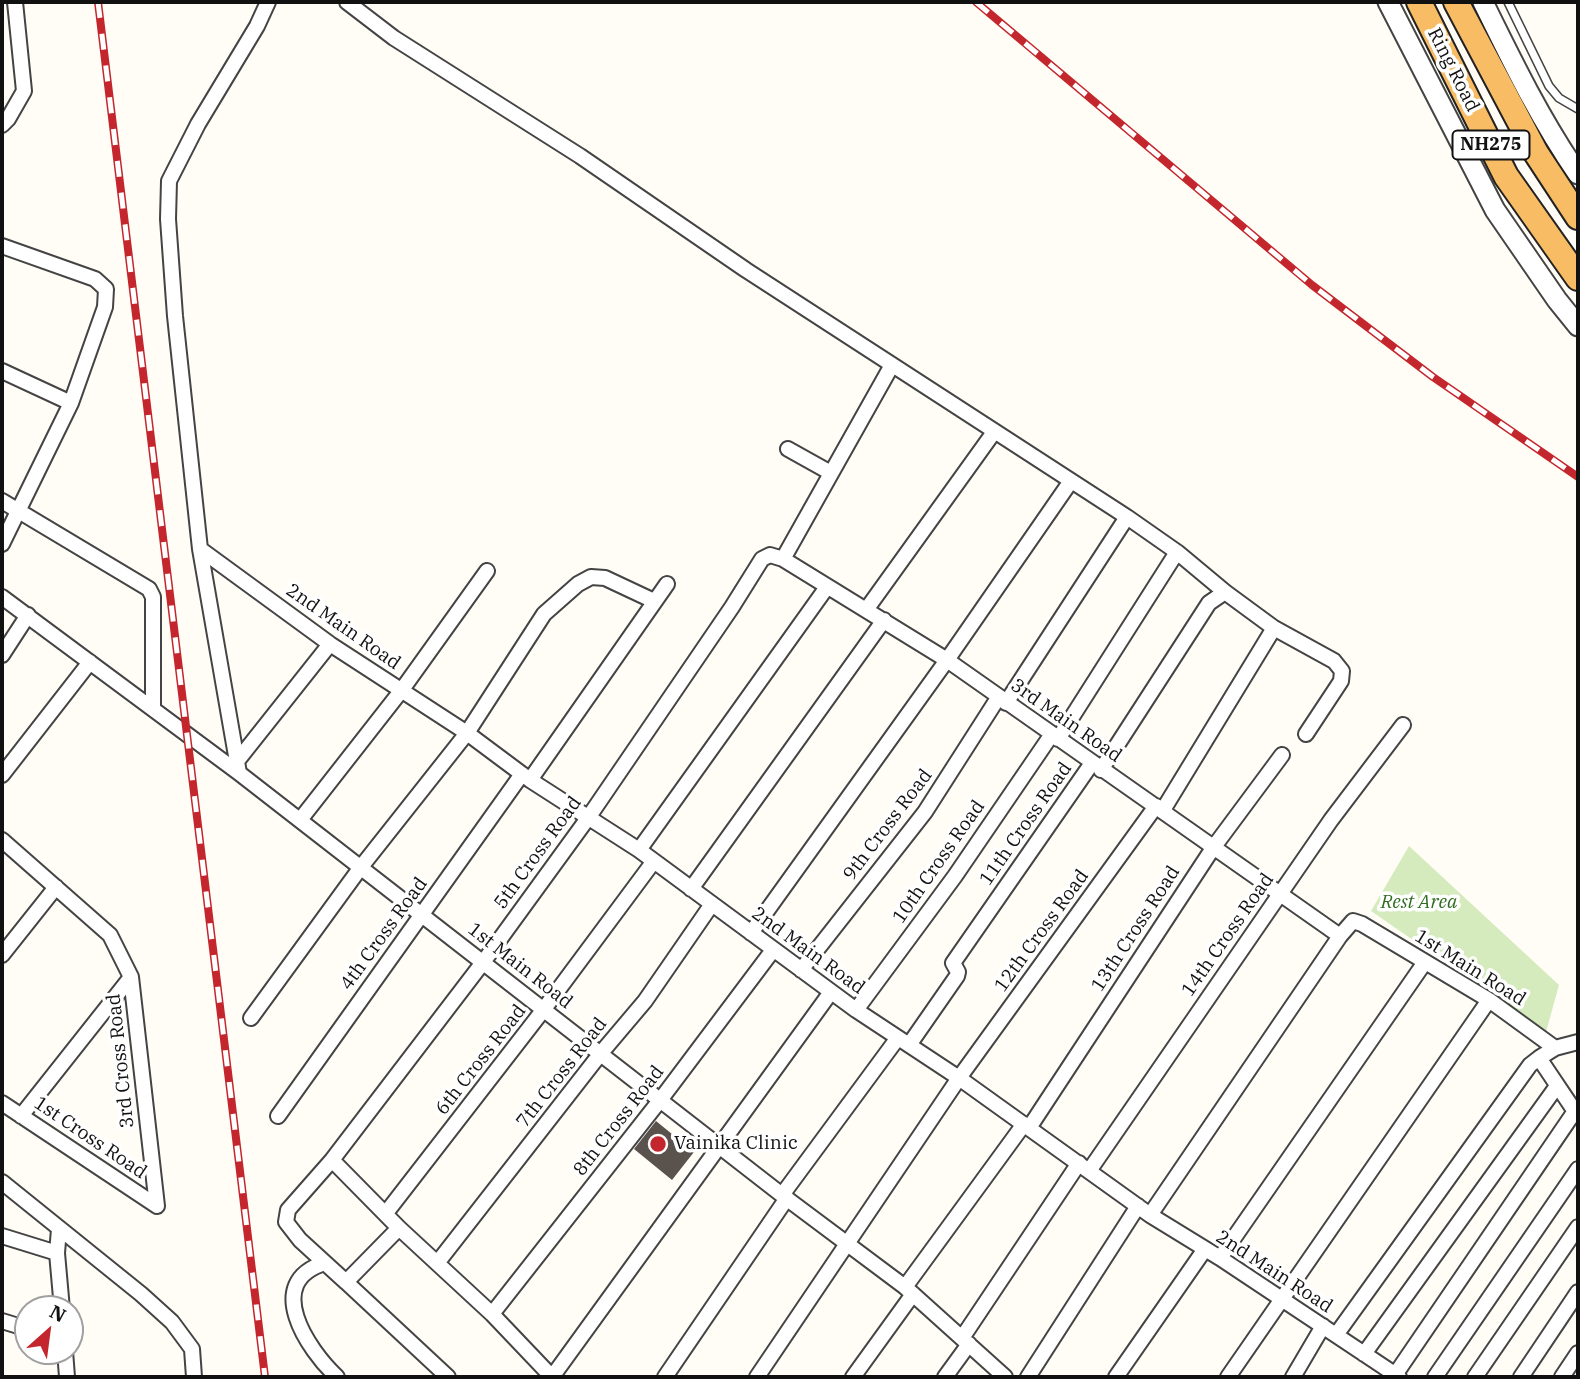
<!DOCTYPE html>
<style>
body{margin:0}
#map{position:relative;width:1580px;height:1379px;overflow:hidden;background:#fffdf5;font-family:"IBM Plex Serif",serif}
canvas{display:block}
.frame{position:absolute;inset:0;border:4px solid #111;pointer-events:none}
.north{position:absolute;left:14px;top:1295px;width:70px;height:70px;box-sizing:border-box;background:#fff;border:2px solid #a0a0a0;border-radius:50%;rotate:28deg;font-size:19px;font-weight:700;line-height:28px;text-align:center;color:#111}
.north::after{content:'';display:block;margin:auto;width:24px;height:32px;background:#c4262e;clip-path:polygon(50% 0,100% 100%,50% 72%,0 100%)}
</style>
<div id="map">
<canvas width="1580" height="1379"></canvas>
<div class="frame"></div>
<div class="north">N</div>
</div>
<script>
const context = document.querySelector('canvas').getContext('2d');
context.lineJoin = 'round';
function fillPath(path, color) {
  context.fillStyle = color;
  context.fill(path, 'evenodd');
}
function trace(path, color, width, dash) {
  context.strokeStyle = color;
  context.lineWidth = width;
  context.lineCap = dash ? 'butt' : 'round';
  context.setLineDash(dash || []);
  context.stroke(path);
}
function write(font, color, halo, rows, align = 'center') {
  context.font = font + ' "IBM Plex Serif",serif';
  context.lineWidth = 7;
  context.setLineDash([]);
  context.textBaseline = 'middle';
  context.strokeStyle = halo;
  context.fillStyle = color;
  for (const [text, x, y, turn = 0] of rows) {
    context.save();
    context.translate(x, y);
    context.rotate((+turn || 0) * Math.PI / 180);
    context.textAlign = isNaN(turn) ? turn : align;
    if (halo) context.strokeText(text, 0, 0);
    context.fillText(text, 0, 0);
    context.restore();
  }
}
fillPath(new Path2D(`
 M1409 846 1559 985 1546 1032 1371 911Z`), '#d5ebbd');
fillPath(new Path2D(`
 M656 1121 694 1152 672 1180 634 1149Z`), '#5a524d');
const service = new Path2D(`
 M1508 2 1549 86 1559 98 1578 109`);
const minor = new Path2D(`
 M347 2 394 38 580 156 746 270 1127 517 1177 552 1225 592 1274 628 1334 661 1342 671 1341 681 1306 734
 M2 125 8 119 24 91 15 2
 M2 246 95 279 106 289 105 307 71 403 2 544
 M2 371 71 403
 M788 449 831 473
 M2 501 149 589 153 597V709
 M200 549 330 644 467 733 530 780 639 850 856 1010 959 1078 1150 1215 1220 1258 1399 1377
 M783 559 892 365
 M2 597 239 773 782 1195 905 1287 1005 1377
 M866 610 994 432
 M2 655 28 615
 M1006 703 1127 517
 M1058 739 1177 552
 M238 760 330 644
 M1101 770 1209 603 1225 592
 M239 773 200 549 175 316 168 219 169 181 198 124 257 26 268 2
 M2 775 90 662
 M530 780 667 584
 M1163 810 1274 628
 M300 820 401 691 487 571
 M2 840 110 935 131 977 157 1206
 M639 850 827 587
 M691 889 884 620
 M751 933 947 660 1071 481
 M2 955 56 887
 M801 970 925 812 998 698
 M856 1010 955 876 1052 734
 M251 1018 361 867 467 733 544 614 578 584 591 577 605 578 654 601
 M1578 1042 1555 1048 1539 1058 1578 1116
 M909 1045 957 976 958 972 953 963 1092 763
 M2 1103 157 1206
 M21 1116 131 977
 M278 1116 522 774
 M1029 1128 1213 848 1282 755
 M332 1160 399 1228 492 1314 552 1377
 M1089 1171 1331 820 1403 725
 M2 1182 141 1294 172 1322 192 1349 194 1377
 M782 1195 897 1039
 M386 1213 544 1009 654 861
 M1150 1215 1340 936 1353 921 1362 924 1489 1000 1555 1048
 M399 1228 346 1282 300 1240 286 1222 288 1210 332 1160 484 961 588 818 732 607 762 559 770 555 783 559 947 660 1340 936
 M59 1229 57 1253 62 1309
 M2 1236 57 1253
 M1220 1258 1425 962
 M438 1262 601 1053 645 1001 712 904
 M325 1263C262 1282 308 1350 337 1377
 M346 1282 448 1377
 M905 1287 1024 1124
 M492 1314 661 1099 773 950
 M2 1321 28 1329
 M1336 1335 1530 1065 1539 1058
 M962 1338 1079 1163
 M65 1351 67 1377
 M1364 1354 1557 1086
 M1395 1375 1575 1111
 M552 1377 831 992
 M665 1377 787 1198
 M757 1377 959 1078 1156 806
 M853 1377 913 1294
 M945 1377 969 1344
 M1028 1377 1138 1206
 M1116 1377 1205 1249
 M1228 1377 1489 1000
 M1293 1377 1323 1326
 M1435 1377 1578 1169
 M1475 1377 1578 1227
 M1521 1377 1578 1292
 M1562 1377 1578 1353`);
const tertiary = new Path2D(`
 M1388 2 1495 210 1557 300 1578 326
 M1483 2C1512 61 1540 119 1578 174`);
const trunk = new Path2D(`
 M1419 2 1506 176 1578 278
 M1456 2 1536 153 1578 217`);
trace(service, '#444', 10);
trace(minor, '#444', 18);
trace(tertiary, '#444', 23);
trace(trunk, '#222', 28);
trace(service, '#fff', 7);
trace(minor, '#fff', 14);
trace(tertiary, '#fff', 19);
trace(trunk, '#f7bc64', 24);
const rail = new Path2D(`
 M98 2 265 1377
 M976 2 1312 285 1433 377 1578 477`);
trace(rail, '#c4262e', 8);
trace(rail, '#fff', 5, [16]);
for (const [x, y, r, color] of [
 [658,1144,9,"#c4262e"]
]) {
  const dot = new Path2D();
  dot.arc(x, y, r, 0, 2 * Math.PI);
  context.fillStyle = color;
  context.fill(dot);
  trace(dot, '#fff', 2.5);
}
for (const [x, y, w] of [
 [1491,145,77]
]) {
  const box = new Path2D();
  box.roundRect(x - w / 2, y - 14.5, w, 29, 5);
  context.fillStyle = '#fff';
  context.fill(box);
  trace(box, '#111', 2);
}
write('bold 18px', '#111', null, [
 ["NH275",1491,145]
]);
write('19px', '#111', '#fff', [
 ["Ring Road",1453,70,63],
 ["2nd Main Road",343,627,35],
 ["3rd Main Road",1066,721,35],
 ["11th Cross Road",1026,824,-55],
 ["9th Cross Road",888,825,-53],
 ["5th Cross Road",538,853,-54],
 ["10th Cross Road",939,862,-55],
 ["13th Cross Road",1136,929,-57],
 ["12th Cross Road",1042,931,-54],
 ["4th Cross Road",384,934,-54],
 ["14th Cross Road",1228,935,-55],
 ["2nd Main Road",808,951,36],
 ["1st Main Road",520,966,38],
 ["1st Main Road",1470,968,32],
 ["6th Cross Road",481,1060,-52],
 ["3rd Cross Road",121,1061,-96],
 ["7th Cross Road",562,1073,-52],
 ["8th Cross Road",619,1121,-52],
 ["1st Cross Road",90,1138,34],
 ["2nd Main Road",1274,1272,33]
]);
write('italic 19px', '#2f6b1f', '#fff', [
 ["Rest Area",1419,903]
]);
write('19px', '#111', '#fff', [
 ["Vainika Clinic",674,1144]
], 'left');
</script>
